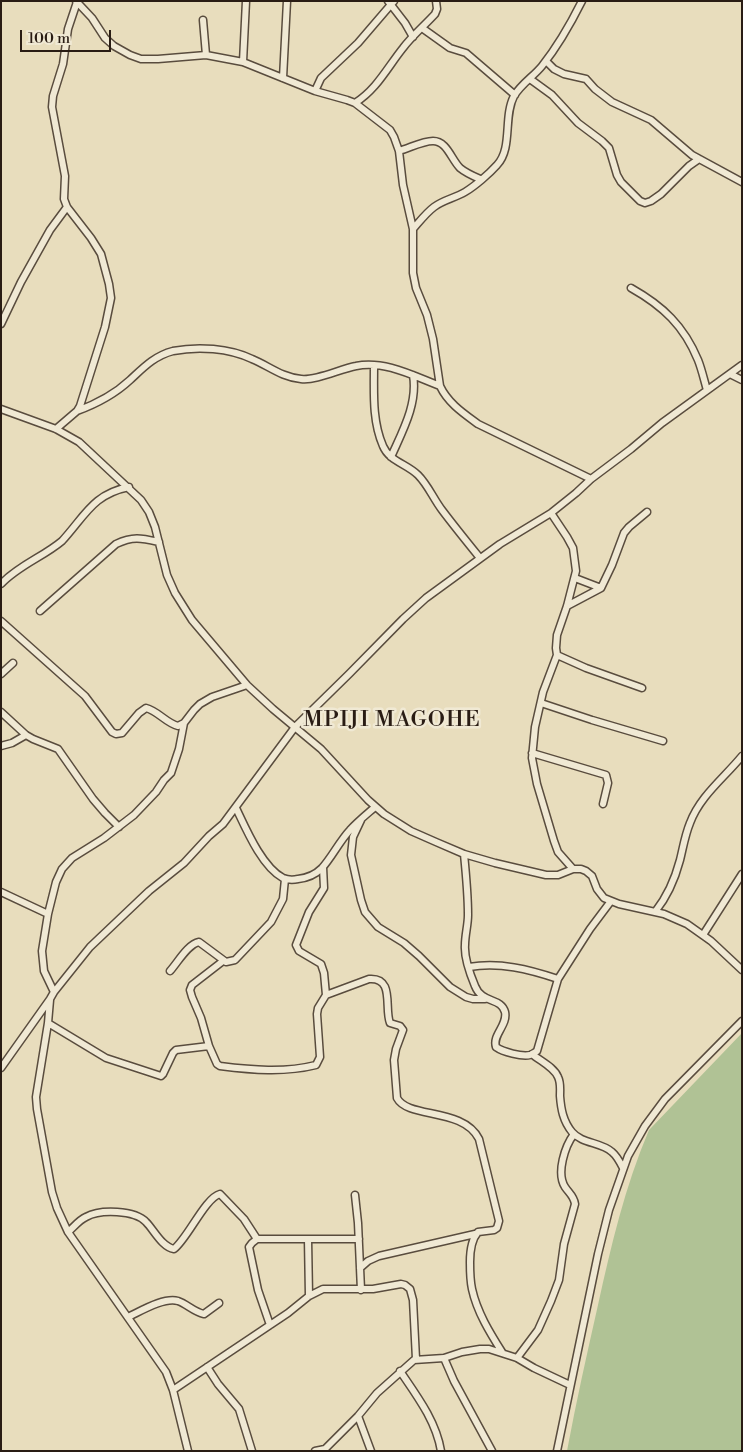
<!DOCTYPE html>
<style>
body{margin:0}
#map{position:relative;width:743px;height:1452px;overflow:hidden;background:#e8ddbd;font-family:"Libre Bodoni",serif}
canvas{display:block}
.frame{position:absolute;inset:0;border:2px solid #291c14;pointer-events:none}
.scale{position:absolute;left:20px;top:30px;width:91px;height:22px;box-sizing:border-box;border:2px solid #291c14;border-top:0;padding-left:6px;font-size:15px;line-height:18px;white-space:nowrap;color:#291c14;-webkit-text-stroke:4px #f0e9d4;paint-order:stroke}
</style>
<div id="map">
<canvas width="743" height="1452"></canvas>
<div class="frame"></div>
<div class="scale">100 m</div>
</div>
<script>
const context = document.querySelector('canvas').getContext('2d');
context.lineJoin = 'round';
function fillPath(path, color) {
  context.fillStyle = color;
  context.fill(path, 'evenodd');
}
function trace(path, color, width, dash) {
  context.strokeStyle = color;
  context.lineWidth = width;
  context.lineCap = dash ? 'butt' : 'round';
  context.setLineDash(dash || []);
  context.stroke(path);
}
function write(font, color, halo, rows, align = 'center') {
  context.font = font + ' "Libre Bodoni",serif';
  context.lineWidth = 5;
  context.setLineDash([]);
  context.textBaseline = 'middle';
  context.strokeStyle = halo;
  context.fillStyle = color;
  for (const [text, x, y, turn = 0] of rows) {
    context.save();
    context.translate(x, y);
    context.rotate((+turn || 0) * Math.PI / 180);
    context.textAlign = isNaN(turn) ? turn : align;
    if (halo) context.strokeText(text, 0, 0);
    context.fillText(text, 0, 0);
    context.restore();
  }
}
fillPath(new Path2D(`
 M742 1033V1451H567C576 1402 587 1354 598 1305 611 1246 625 1186 649 1130Z`), '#b0c295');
const minor = new Path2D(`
 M76 1 92 18 105 38 114 46 130 55 141 59H158L206 55 243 62 315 91 347 100 355 103 390 130 394 137 399 151 403 185 413 229V273L416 288 427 315 433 339 440 386C448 403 463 413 478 424L591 479
 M388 1 405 23 413 37
 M203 20 206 55
 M422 28 450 48 466 53 515 95
 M546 61 554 69 564 74 586 79 595 89 612 102 651 120 692 155 742 182
 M243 62 246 1
 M283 78 287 1
 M530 79 552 95 578 123 602 141 609 148 617 175 621 182 640 201 645 203 651 201 661 194 689 166 699 159
 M315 91 321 78 358 43 394 1
 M355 103C377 89 387 68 403 48 412 36 425 25 435 14L437 9 436 1
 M399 151C410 148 422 141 433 141 447 141 451 159 460 168 466 173 473 176 480 179
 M413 229C420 221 426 213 434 207 443 200 455 198 465 192 475 186 489 174 497 165 513 148 503 117 514 96 521 84 534 76 542 66 558 46 571 23 582 1
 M631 288C663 306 684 326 698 360 702 370 704 380 707 390
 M1 324 21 282 50 230 67 207
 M374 366C374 392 372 421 383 446 389 461 407 464 418 475 428 485 433 498 442 510 454 526 467 542 480 558
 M730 374 742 380
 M1 409 56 429 79 442 141 500 149 512 155 527 167 575 175 593 192 620 247 685 273 709 321 749 368 800 384 814 411 831 436 842 464 854 495 863 546 875H558L573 869H581L586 871 592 876 597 889 604 898 619 904 664 914 687 924 711 941 742 970
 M77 411C96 404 115 394 130 380 143 368 154 356 173 351 198 346 229 348 252 359 269 366 281 377 301 379 316 381 340 369 356 366 384 360 414 376 440 386
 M56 429 77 411 80 406 105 327 111 298 109 284 101 254 91 238 67 207 64 199 65 176 52 107 53 96 63 64 68 29 77 2
 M391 457C402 432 418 404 413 375
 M551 513 567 537 573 548 576 571 567 606 557 635 556 648 557 655 543 692 535 727 532 758 537 784 554 841 558 852 573 869
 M575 578 601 588
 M1 584C19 565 43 557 62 541 85 516 93 494 129 487
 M567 606 601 588 612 565 624 533 629 527 647 512
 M40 611 116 544C133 536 141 538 159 542
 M1 621 85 696 112 732 116 734 122 733 139 713 146 708C158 711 166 723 178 726L184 723
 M557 655 586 668 642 688
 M1 674 13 663
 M541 703 592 720 663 741
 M1 712 26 735 33 739 58 749 93 799 105 813 119 827
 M1 746 12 743 26 735
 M532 753 606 775 608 783 603 804
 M236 808C246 829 262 867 283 878 288 880 293 880 298 879 308 878 315 875 322 868 332 857 339 842 350 830 357 822 367 814 375 807
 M361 820 353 837 351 855 361 900 365 912 378 927 404 943 419 956 450 987 466 997 473 999H485
 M464 854C466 874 468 895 468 915 468 925 465 935 465 945 464 958 470 974 475 986 482 1004 501 997 505 1012 508 1025 492 1035 496 1047 503 1052 522 1057 530 1055 533 1054 534 1053 537 1051L558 979 590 929 611 901
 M1 892 48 914
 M655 912C667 897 675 879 680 860 683 848 685 835 690 823 700 796 724 778 742 756
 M703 935 742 874
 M223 961 192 985 190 990 192 997 201 1018 209 1046 217 1064 220 1066C252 1070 284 1073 316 1065L320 1057 317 1014 318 1008 326 995 324 973 321 964 299 951 296 945 309 912 324 888 323 867
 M469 967C500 962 528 969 558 979
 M170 971C178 962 188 944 199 942L226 962 235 960 271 922 283 899 285 879
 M54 992 44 971 42 951 48 914 56 882 62 869 72 858 104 838 134 815 156 792 164 780 171 773 179 749 184 723 194 710 200 704 212 697 247 685
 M326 995 369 979C395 977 384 1008 390 1023L400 1026 403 1030 396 1049 394 1060 397 1098C408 1119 463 1107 479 1139L499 1221 497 1228 494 1230 478 1232C471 1240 470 1251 470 1262 470 1271 470 1280 472 1289 477 1312 490 1333 502 1352
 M50 1000 48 1023 36 1097 37 1109 52 1192 57 1208 68 1232 166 1372 173 1390 188 1451
 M48 1023 106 1058 161 1076 163 1074 173 1053 176 1050 209 1046
 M532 1054C540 1061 554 1067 558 1077 561 1083 560 1089 560 1096 561 1109 563 1121 572 1132 582 1144 601 1142 612 1152 617 1156 620 1162 623 1168
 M1 1068 50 999 54 992 90 947 149 891 184 863 209 836 223 824 295 727 349 674 403 619 426 598 500 544 551 513 576 493 591 479 631 449 662 423 742 365
 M355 1195 358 1223 361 1290
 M68 1232C74 1227 79 1220 86 1217 100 1209 135 1210 146 1222 154 1230 162 1247 174 1249 188 1238 205 1198 220 1194L244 1219 257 1239
 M308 1239 309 1296
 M360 1268 368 1261 379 1256 475 1234
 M128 1317C141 1311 164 1297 178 1301 187 1304 194 1312 204 1314L219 1303
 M270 1325 258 1290 249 1247 252 1243 257 1239H359
 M444 1358 454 1381 492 1451
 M517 1358 538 1330 551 1301 559 1280 564 1244 575 1204C574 1196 569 1193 565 1187 556 1173 565 1146 574 1134
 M207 1367 218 1384 239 1409 252 1451
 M400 1371C417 1396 436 1421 441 1451
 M173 1390 288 1313 309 1296 323 1289H373L401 1284 405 1285 410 1289 413 1300 416 1359
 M358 1416 371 1451
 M315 1451 325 1449 358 1416 377 1393 414 1360 444 1358 462 1352 480 1349H489L517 1358 534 1368 570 1385
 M557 1451 598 1254 609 1210 628 1156 645 1126 665 1099 742 1021`);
trace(minor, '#594c3e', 9);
trace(minor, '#f0e9d4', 6);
context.letterSpacing = '1px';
write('22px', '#291c14', '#f0e9d4', [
 ["MPIJI MAGOHE",392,721]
]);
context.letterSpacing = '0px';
</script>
